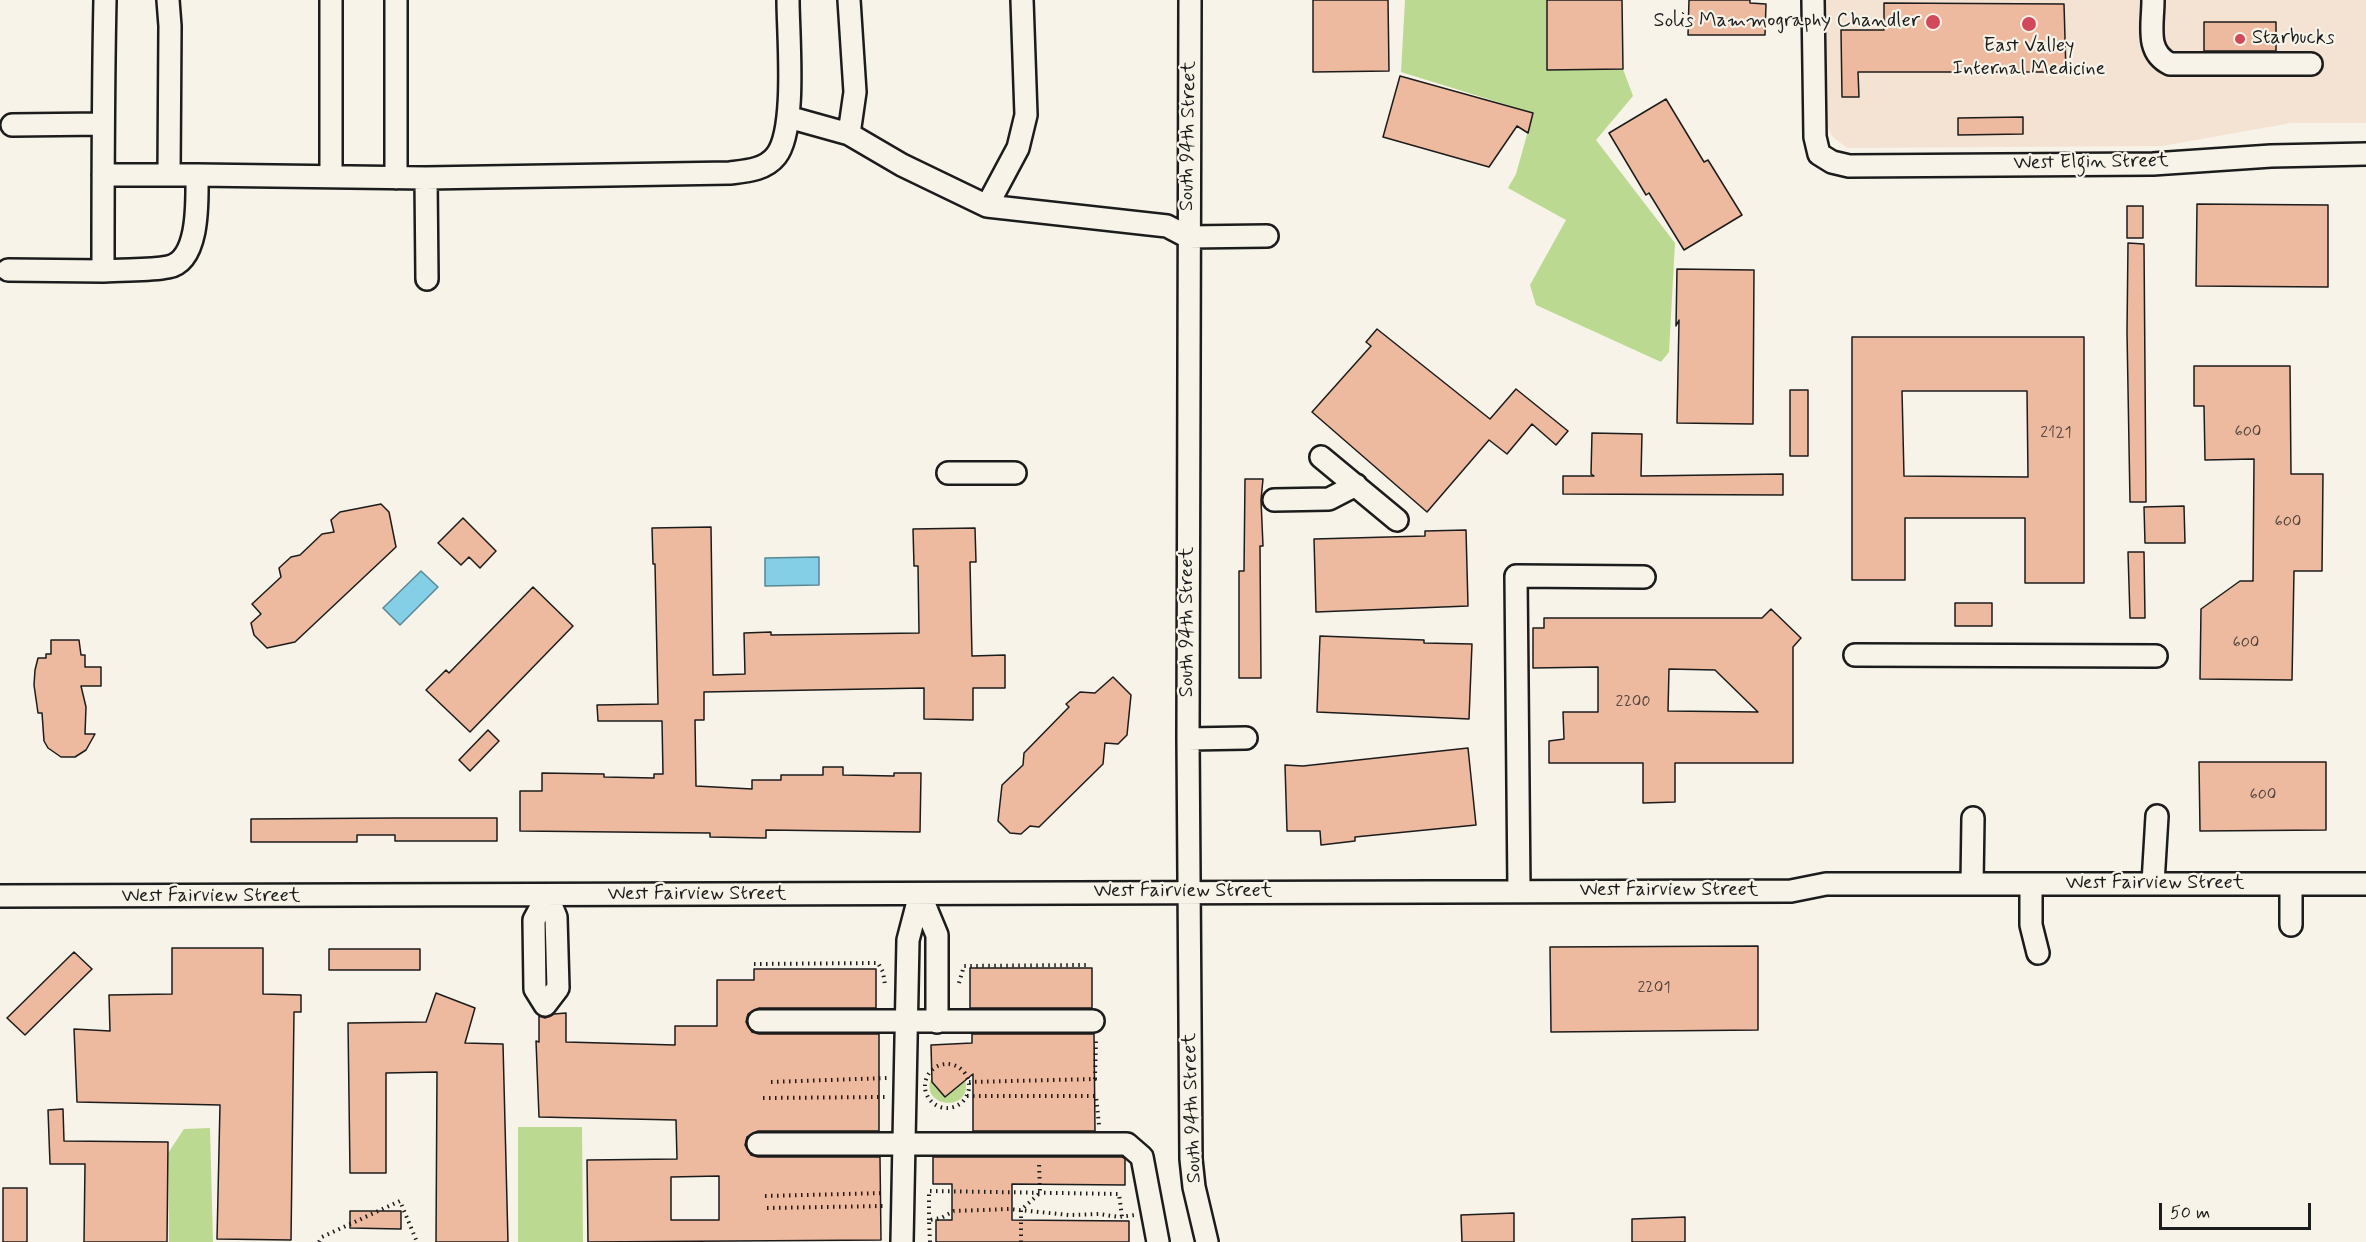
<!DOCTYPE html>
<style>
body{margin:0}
#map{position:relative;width:2366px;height:1242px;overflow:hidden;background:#f7f3e8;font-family:Mynerve,sans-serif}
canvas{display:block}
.scale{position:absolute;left:2159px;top:1203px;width:152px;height:27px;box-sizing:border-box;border:3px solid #1c1c1c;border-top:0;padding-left:8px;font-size:18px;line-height:21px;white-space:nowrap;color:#1c1c1c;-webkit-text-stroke:4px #f7f3e8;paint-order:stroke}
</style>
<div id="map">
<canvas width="2366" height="1242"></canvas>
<div class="scale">50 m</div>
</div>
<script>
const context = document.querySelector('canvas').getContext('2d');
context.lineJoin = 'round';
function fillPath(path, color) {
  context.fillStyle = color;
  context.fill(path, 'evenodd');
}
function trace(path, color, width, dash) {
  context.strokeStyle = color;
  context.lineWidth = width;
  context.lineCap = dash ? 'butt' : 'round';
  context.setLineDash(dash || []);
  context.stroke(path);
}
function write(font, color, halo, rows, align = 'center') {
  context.font = font + ' Mynerve,sans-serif';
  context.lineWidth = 4.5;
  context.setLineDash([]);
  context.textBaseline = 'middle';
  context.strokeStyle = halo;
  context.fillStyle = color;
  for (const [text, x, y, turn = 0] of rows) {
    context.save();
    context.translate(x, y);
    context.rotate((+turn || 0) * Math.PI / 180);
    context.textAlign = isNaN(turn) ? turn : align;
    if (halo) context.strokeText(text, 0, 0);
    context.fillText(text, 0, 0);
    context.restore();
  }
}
fillPath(new Path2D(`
 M1826 0H2366V123H2291L2162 146 1847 148 1832 136 1828 128Z`), '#f4e2d2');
fillPath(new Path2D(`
 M1405 0H1547L1548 69H1623L1633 96 1596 140 1675 243 1669 352 1661 362 1536 305 1530 285 1566 220 1508 188 1516 174 1533 113 1401 72Z
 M933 1074 964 1076C978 1115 914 1109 933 1074Z
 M518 1127H582L583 1242H518Z
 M210 1128 213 1242H169L168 1153 184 1129Z`), '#bcd991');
const water = new Path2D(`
 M819 557V585L765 586V558Z
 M421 571 438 587 400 625 383 608Z`);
fillPath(water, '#84cfe5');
trace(water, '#5a8795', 1.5);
const building = new Path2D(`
 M1313 0H1388L1389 71 1313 72Z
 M1547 0H1622L1623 69 1547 70Z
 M1689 0H1750V3L1766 4 1765 35H1688Z
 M1884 3 2064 4 2066 72H1858L1859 97H1842L1841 30H1884Z
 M2204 22H2276V51H2204Z
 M1400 76 1533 113 1528 133 1517 126 1489 167 1383 137Z
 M1666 99 1704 162 1708 160 1742 215 1684 250 1649 193 1646 195 1609 133Z
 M2023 117V134L1958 135V118Z
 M2197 204 2328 205V287L2196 286Z
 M2127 206H2143V238H2127Z
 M2128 243 2144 244 2146 502H2130L2127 332Z
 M1677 269 1754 270 1753 424 1677 423 1679 320 1676 326Z
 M1377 329 1490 419 1516 389 1568 431 1556 445 1532 424 1507 454 1489 440 1427 512 1312 412 1371 346 1366 342Z
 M1852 337H2084V583H2025V518H1905V580H1852ZM1902 391H2027L2028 477 1904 476Z
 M2194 366H2290L2291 474H2323L2322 571H2294L2292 680 2200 679 2201 609 2240 581H2253L2254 459 2205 460 2204 406H2194Z
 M1790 390H1808V456H1790Z
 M1592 433 1642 434 1641 476 1783 474V495L1563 494V476H1594L1591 474Z
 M1245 479H1263L1261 500 1263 546H1260L1261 678H1239V571H1244Z
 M381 504 389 512 396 547 295 642 267 648 254 635 251 623 261 614 252 604 281 577 279 568 291 557 300 555 322 534 334 532 331 520 340 512Z
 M2184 506 2185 543H2145L2144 507Z
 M463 518 496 551 480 568 469 557 461 565 438 543Z
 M711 527 713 675 745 674 744 633 771 632V635L919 633 918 566H914L913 529 975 528 976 562H970L972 656 1005 655V688H973V720L924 719V688L704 692V720H695L696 786 752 789V780H781V775H823V767H843V775L894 776V773H921L920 832 766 830V838L710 837V833L520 831V791H542V773L604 774V777L654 778V774H663L662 721H598L597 705 658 704 655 564H653L652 528Z
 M1466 530 1468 606 1316 612 1314 539 1425 536V531Z
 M2128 552H2144L2145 618H2130Z
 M533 587 573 626 470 732 426 690 446 670 449 673Z
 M1955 603H1992V626H1955Z
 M1771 609 1801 638 1793 647V763H1675V802L1643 803V763H1549V741L1564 739 1563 712H1598V667L1533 668V628H1544V618H1762ZM1669 669 1715 670 1758 712 1668 711Z
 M1320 636 1424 640V643L1472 644 1469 719 1317 712Z
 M51 640H79L81 655H85V667H101V686H81L86 707 85 734H95L86 750 75 757H61L48 748 44 741 42 713H38L34 685 35 670 38 658H46V654H51Z
 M1113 677 1131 695 1127 735 1118 744 1105 743 1103 764 1039 827 1030 826 1021 834 1010 833 998 821 1002 785 1023 765 1024 753 1069 707 1066 704 1080 692 1095 693Z
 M488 730 499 741 470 771 459 760Z
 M1468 748 1476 825 1355 837V841L1321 845 1320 831H1287L1285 765 1303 766Z
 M2199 762H2326V830L2200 831Z
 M395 818H497V841H395V835H357V842H251V819Z
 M1758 946V1030L1551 1032 1550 947Z
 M172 948H263V994L301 995V1012H294L291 1240 217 1239 220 1105 77 1102 74 1029 110 1031 109 995 172 994Z
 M329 949H420V970H329Z
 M74 952 92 969 25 1035 7 1018Z
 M970 968H1092V1008H970Z
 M754 969H876V1008H759L748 1014 746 1022 752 1032 759 1034H879V1131H758L747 1137 745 1145 751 1155 758 1157H880L881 1240 588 1242 587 1160 677 1159 676 1120 539 1117 536 1041 539 1042V1016L545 1018 554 1014 566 1013V1042L675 1045V1026H717V980H754ZM719 1176V1220H671V1177Z
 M436 993 475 1008 465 1043 503 1044 508 1242H436L437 1072 386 1073V1173H350L348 1023 426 1022Z
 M972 1034H1094L1095 1131H973V1074L945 1097 932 1082 931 1045 972 1043Z
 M63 1109 64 1141 168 1142 167 1242H84L85 1164H50L48 1110Z
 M933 1157H1122L1125 1159V1185L1012 1184V1220L1129 1221V1242H936V1220H952V1184H933Z
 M3 1188H27V1242H3Z
 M350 1211H401V1229L350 1228Z
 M1514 1213V1242H1462L1461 1215Z
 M1685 1217V1242H1632V1219Z`);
fillPath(building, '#edb99f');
trace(building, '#1c1c1c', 1.5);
const minor = new Path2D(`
 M168 0 170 26 169 175
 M396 0V178
 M1022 0 1026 115 1018 148 987 206 1167 226 1188 237 1267 236
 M1190 0 1188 739 1191 1159 1194 1187 1207 1242
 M1813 0 1815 137 1819 154 1832 162 1849 166 2153 164 2271 156 2366 154
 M2153 0C2153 25 2145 52 2170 64H2311
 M788 117 849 134 855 92 849 0
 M12 125 103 124
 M849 134 902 165 987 206
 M103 175H197C197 200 200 261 168 267 148 271 124 269 103 271 103 180 103 90 105 0
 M197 175 426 178 730 173C746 171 765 170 776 156 797 130 788 35 788 0
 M331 176V0
 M426 178 427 279
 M8 270 103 271
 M1321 457 1397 520
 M948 473H1015
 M1274 500 1329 499 1356 485
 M1855 655 2156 656
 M1188 739 1246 738
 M1972 883 1973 818
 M2153 883 2157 816
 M2031 884V925L2038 953
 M2291 884V925
 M1519 892 1516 576 1644 577
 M920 894 937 935V1022
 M0 896 1791 891 1826 884H2366
 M547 896 556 917 558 988 545 1005 535 989 534 920Z
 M759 1021H1093
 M758 1144H1127L1142 1157 1158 1242
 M902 1242 908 940 920 894`);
trace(minor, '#1c1c1c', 26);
trace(new Path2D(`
 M754 964 878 963 883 972 885 985
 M959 983 964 966 1086 965
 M925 1086a22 22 0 1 1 44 0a22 22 0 1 1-44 0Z
 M771 1082 887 1078
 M969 1082 1095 1079 1096 1039
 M967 1096H1096L1099 1125
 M763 1098 885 1097
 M765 1196 885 1193
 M767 1208 883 1206
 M929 1220V1191L1119 1194 1122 1217
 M319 1242 322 1237 400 1201 417 1242
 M930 1242 929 1220 941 1218 954 1211 1009 1209 1069 1215 1099 1214 1119 1217 1135 1215
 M1021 1242V1210L1040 1193 1039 1162`), '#1c1c1c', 4, [1.5, 4.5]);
trace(minor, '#f7f3e8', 21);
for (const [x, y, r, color] of [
 [1933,22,8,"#d1495b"],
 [2029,24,8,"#d1495b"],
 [2240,39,6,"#d1495b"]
]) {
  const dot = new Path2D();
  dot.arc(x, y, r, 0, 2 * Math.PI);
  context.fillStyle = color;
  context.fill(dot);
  trace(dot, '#f7f3e8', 2);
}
write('16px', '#50433d', null, [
 ["600",2248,433],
 ["2121",2056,434],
 ["600",2288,523],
 ["600",2246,644],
 ["2200",1633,703],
 ["600",2263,796],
 ["2201",1654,989]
]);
write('20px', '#1c1c1c', '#f7f3e8', [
 ["Solis Mammography Chandler",1920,22],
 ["Starbucks",2252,39,"left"],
 ["East Valley",2029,47,"center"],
 ["Internal Medicine",2029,70,"center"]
], 'right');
write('20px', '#1c1c1c', '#f7f3e8', [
 ["South 94th Street",1189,136,-89],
 ["West Elgin Street",2091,163,-1],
 ["South 94th Street",1188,622,-90],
 ["West Fairview Street",2155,884],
 ["West Fairview Street",1669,891],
 ["West Fairview Street",1183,892],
 ["West Fairview Street",697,895],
 ["West Fairview Street",211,897],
 ["South 94th Street",1193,1108,-92]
]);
</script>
